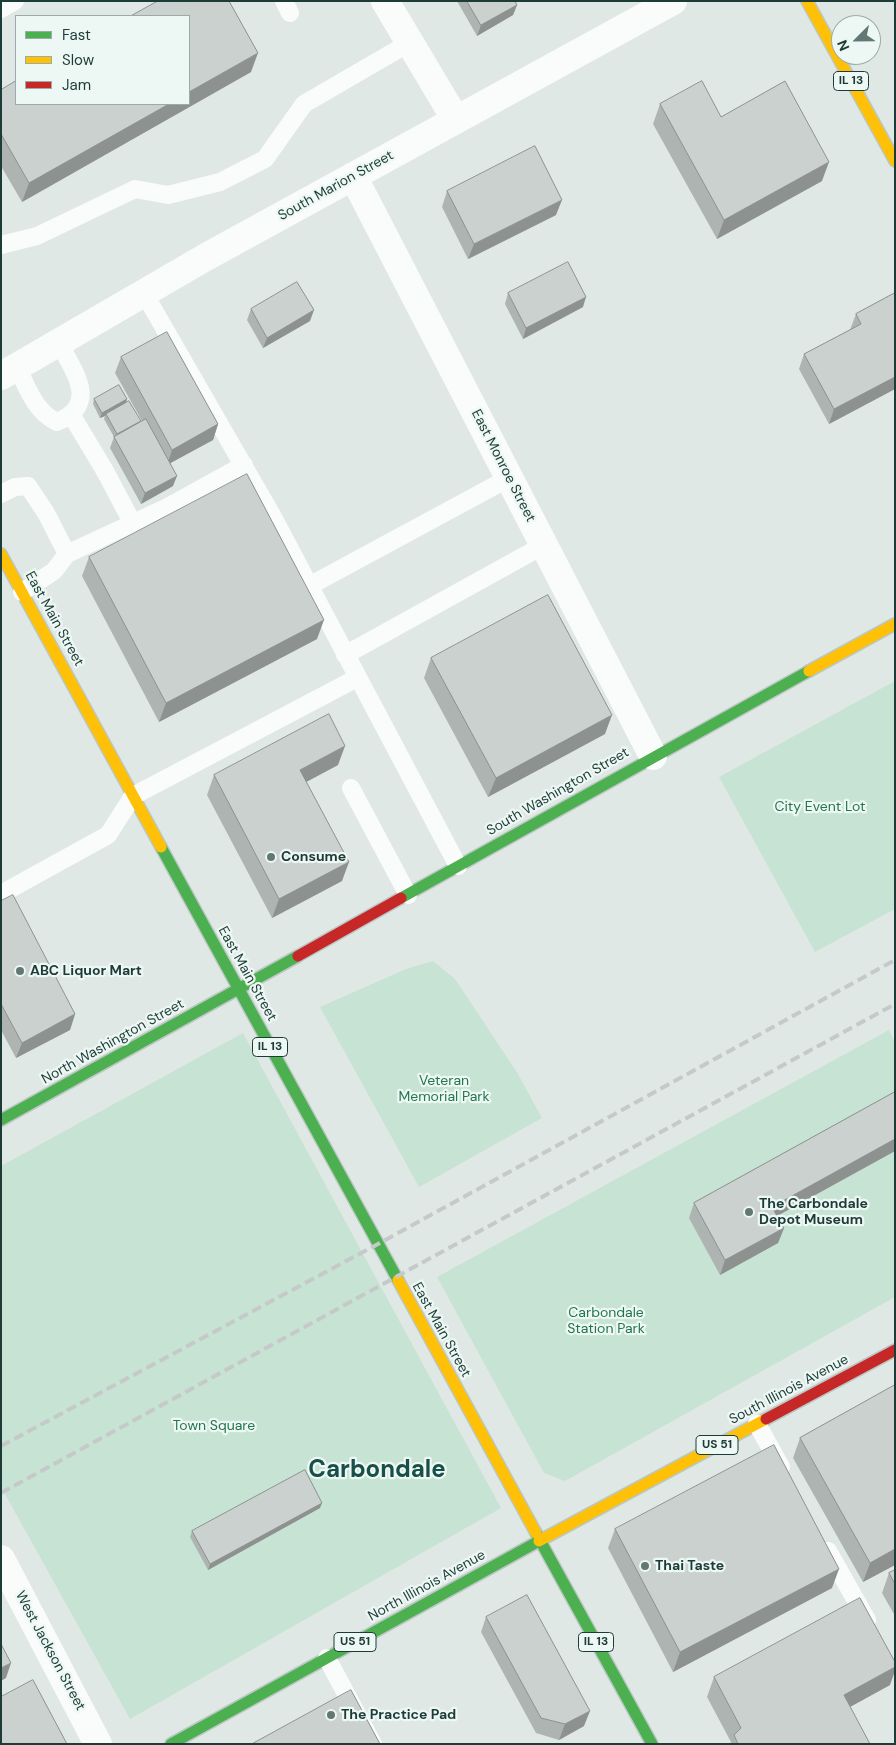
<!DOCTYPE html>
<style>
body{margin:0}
#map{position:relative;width:896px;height:1745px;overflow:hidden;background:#e0e8e5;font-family:"DM Sans",sans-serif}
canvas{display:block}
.frame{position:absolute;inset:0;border:2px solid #1d3b37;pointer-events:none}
.legend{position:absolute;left:15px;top:15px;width:175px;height:90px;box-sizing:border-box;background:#edf7f3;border:1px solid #9aaca8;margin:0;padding:6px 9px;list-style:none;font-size:15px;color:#1d3b37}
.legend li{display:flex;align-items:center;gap:10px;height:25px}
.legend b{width:25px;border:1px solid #9aaca8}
.north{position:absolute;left:831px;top:15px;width:50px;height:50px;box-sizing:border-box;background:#edf7f3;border:1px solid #9aaca8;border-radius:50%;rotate:247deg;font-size:14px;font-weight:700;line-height:20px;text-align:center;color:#1d3b37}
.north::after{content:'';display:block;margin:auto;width:18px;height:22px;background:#617874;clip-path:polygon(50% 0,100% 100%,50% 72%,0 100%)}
</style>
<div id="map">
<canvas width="896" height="1745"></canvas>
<div class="frame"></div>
<ul class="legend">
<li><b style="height:6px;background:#4caf50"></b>Fast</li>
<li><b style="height:6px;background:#ffc107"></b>Slow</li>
<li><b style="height:6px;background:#c62828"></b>Jam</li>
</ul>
<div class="north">N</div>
</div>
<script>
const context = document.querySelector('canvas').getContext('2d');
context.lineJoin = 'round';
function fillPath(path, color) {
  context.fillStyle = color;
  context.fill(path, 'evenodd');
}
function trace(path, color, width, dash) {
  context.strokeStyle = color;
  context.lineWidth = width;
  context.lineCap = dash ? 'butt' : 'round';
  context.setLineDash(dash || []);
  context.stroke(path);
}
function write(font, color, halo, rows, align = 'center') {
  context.font = font + ' "DM Sans",sans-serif';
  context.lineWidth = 4.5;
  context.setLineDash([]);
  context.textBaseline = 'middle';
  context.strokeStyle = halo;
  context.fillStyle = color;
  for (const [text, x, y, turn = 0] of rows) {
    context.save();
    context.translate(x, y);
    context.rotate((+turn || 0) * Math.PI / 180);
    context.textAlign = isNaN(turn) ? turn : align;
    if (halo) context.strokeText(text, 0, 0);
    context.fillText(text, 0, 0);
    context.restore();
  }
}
fillPath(new Path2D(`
 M895 681V909L815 952 719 777Z
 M433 961 455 979 518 1074 542 1118 419 1187 320 1007 406 969Z
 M889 1030 895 1042V1297L565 1481 544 1473 437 1277Z
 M243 1033 501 1508 130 1719 1 1487V1166Z`), '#c7e3d3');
const fast = new Path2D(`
 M161 847 398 1280
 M401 898 809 671
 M1 1120 298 956
 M536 1533 652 1744
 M171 1744 539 1541`);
const slow = new Path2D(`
 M807 1 895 161
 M1 554 161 847
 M809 671 895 624
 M398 1280 536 1533
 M539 1541 766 1419`);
const jam = new Path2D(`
 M298 956 401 898
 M766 1419 895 1350`);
trace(fast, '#bbc7c4', 14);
trace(slow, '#bbc7c4', 14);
trace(jam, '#bbc7c4', 14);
trace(new Path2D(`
 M284 1 290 13
 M1 9 15 1
 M1 245 37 236 135 189 168 195 220 182 265 159 304 104 409 43
 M144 293 273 517 458 866
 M17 367C27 387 35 412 57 422 100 404 74 372 59 343
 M72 416 105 471 133 524
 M1 494 15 487 28 486 46 513 67 554 54 571 22 592
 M67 554 168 507 244 465
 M309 586 509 478
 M345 655 544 545
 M351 788 408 895
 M1 894 108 835 133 796 357 678
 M757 1424 781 1467
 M828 1551 867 1620
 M327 1658 373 1744`), '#fafcfb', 18);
trace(new Path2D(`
 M385 1 456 120
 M353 176 653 756
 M1 376 206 257 673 1
 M1 1559 98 1744`), '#fafcfb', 28);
trace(fast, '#4caf50', 11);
trace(slow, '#ffc107', 11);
trace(jam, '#c62828', 11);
trace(new Path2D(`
 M1 1446 378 1244 895 960
 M1 1493 895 1004`), '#c5c9c9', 4, [10, 5]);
fillPath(new Path2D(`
 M457 1H515L517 5 513 15 477 36Z
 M251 72 22 202 1 166V90Z
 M660 104 721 117 822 181 717 239 653 124Z
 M447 191 556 215 468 259 442 207Z
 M508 293 583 307 523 339 505 304Z
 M895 293V389L829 424 799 369 804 354 850 330 856 314Z
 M251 309 310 321 263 348 247 320Z
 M121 357 218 424 213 440 170 463 173 486 141 504 110 448 114 437 104 419 105 416 100 418 93 404 94 399H127L126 403 140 423 142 421 115 373Z
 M89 557 317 639 159 722 82 576Z
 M431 658 605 734 488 797 424 678Z
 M338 765 306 782 342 881 272 918 207 795 214 775Z
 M1 901 75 1014 70 1030 16 1058 1 1030Z
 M895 1092V1151L777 1216 784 1228 778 1243 720 1275 689 1218 694 1203Z
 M895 1385V1565L863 1582 793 1458 800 1438Z
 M320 1508 208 1570 190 1537 192 1531Z
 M615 1529 832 1588 673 1672 608 1548Z
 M895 1570V1616L882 1593 889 1573Z
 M486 1617 584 1726 559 1740 536 1733 481 1632Z
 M714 1677 890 1685 850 1707 870 1744H730L731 1742 707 1697Z`), '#aeb4b2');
fillPath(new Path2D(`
 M517 5 513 15 477 36 481 25Z
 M258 53 251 72 22 202 29 183 169 104H189V92Z
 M829 162 822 181 717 239 724 220Z
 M562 200 556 215 468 259 474 244Z
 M586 297 583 307 523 339 526 328Z
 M314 310 310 321 263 348 267 338Z
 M895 377V389L829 424 834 409Z
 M127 399 125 404 106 414 105 416 100 418 102 413Z
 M218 424 213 440 167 465 172 450Z
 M177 476 173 486 141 504 145 493Z
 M324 620 317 639 159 722 166 703Z
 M612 715 605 734 488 797 496 778Z
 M345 746 338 765 293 789 300 770Z
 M349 862 342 881 272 918 279 899Z
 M75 1014 70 1030 16 1058 22 1043Z
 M895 1139V1151L766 1222 772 1207Z
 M784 1228 778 1243 720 1275 725 1260Z
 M322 1503 320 1508 208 1570 210 1564Z
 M895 1549V1565L863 1582 870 1563Z
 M839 1569 832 1588 673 1672 680 1652Z
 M11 1663 6 1678 1 1681V1668Z
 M895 1667V1671L890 1685 837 1714 844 1695Z
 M590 1711 584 1726 559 1740 565 1724Z`), '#8d9291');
const building = new Path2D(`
 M158 1H229L258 53 189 92V16H131Z
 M467 1H515L517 5 481 25Z
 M16 81V104H169L29 183 1 134V90Z
 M702 81 721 117 785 81 829 162 724 220 660 104Z
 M535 146 562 200 474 244 447 191Z
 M568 262 586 297 526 328 508 293Z
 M297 282 314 310 267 338 251 309Z
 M895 293V377L834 409 804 354 861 324 856 314Z
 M167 332 218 424 172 450 121 357Z
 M119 385 127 399 102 413 94 399Z
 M129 401 141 421 117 434 106 414Z
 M146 419 177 476 145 493 114 437Z
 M247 474 324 620 166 703 89 557Z
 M548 595 612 715 496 778 431 658Z
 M329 714 345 746 300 770 349 862 279 899 214 775Z
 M13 895 75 1014 22 1043 1 1004V901Z
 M895 1092V1139L772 1207 784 1228 725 1260 694 1203Z
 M895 1385V1549L870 1563 800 1438Z
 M774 1445 839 1569 680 1652 615 1529Z
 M305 1470 322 1503 210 1564 192 1531Z
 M895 1570V1584L889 1573Z
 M527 1595 590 1711 565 1724 541 1718 486 1617Z
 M860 1598 895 1662V1667L844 1695 870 1744H738L734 1735 741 1728 714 1677Z
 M1 1644 11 1663 1 1668Z
 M33 1680 67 1744H1V1697Z
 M351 1690 380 1744H252Z`);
fillPath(building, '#cad1cf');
trace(building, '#8d9291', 1);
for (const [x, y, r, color] of [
 [271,857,5,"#617874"],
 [20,971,5,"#617874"],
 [749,1212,5,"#617874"],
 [645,1566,5,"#617874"],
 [331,1715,5,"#617874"]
]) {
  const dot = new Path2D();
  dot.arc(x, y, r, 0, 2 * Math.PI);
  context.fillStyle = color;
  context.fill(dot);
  trace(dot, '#edf7f3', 2);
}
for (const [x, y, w] of [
 [851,81,35],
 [270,1047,35],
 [717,1445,42],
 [355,1642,42],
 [596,1642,35]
]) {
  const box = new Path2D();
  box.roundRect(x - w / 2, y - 9.5, w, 19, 4);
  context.fillStyle = '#edf7f3';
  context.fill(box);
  trace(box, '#1d3b37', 1);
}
write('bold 12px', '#1d3b37', null, [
 ["IL 13",851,81],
 ["IL 13",270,1047],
 ["US 51",717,1445],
 ["US 51",355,1642],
 ["IL 13",596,1642]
]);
write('14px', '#1d3b37', '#edf7f3', [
 ["South Marion Street",336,186,-29],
 ["East Monroe Street",503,466,63],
 ["East Main Street",54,619,61],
 ["South Washington Street",558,792,-30],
 ["East Main Street",247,974,61],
 ["North Washington Street",113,1042,-29],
 ["East Main Street",441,1330,61],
 ["South Illinois Avenue",789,1390,-28],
 ["North Illinois Avenue",427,1586,-29],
 ["West Jackson Street",50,1651,62]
]);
write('14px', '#23764f', '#edf7f3', [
 ["City Event Lot",820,807],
 ["Veteran",444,1081],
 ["Memorial Park",444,1097],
 ["Carbondale",606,1313],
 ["Station Park",606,1329],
 ["Town Square",214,1426]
]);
write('bold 14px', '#1d3b37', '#edf7f3', [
 ["Consume",281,857],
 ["ABC Liquor Mart",30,971],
 ["The Carbondale",759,1204],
 ["Depot Museum",759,1220],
 ["Thai Taste",655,1566],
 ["The Practice Pad",341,1715]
], 'left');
write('bold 24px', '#174f49', '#edf7f3', [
 ["Carbondale",377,1471]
]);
</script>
